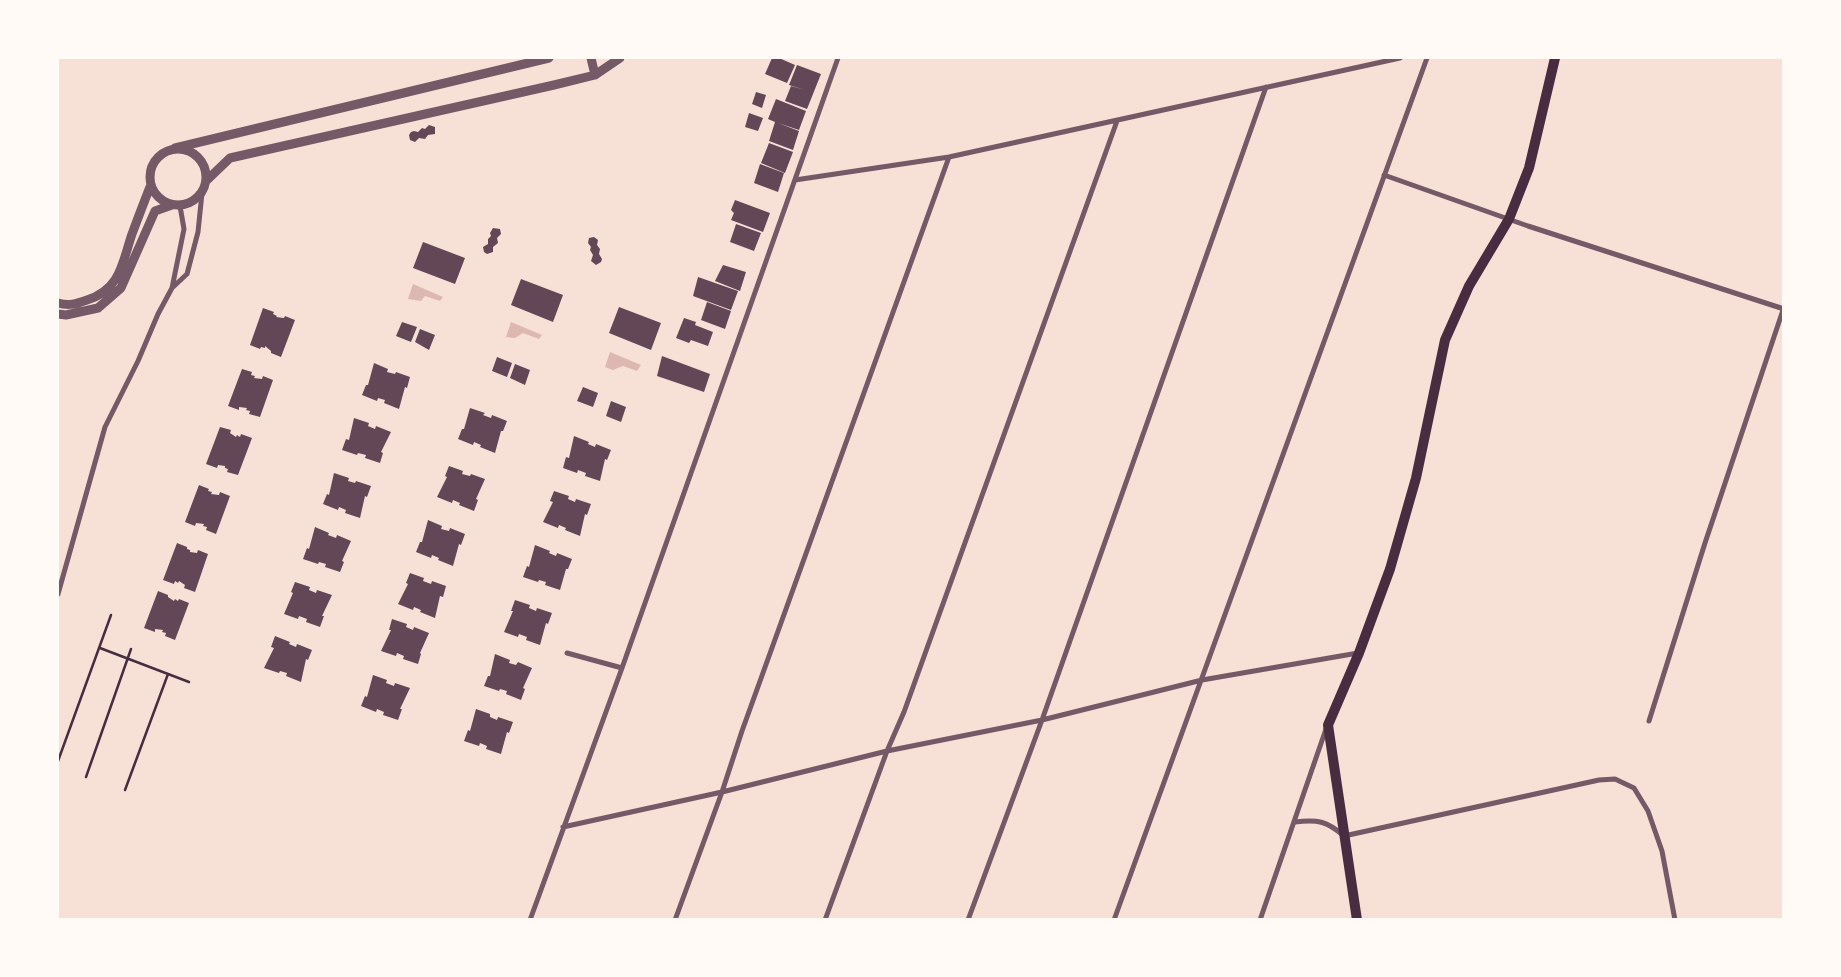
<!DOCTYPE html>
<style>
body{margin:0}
#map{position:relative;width:1841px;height:977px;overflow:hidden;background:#f7e1d7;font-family:Roboto,sans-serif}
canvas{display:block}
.frame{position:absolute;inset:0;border:59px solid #fffaf5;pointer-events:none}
</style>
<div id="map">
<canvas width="1841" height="977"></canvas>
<div class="frame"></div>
</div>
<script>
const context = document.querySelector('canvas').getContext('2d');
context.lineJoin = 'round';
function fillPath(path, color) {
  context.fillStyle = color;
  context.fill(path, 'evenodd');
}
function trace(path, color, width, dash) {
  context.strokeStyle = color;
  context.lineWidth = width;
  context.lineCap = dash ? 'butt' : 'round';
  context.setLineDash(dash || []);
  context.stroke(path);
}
fillPath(new Path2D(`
 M413 284 443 297 440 301 425 296 421 301 408 299Z
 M511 322 542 335 539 339 523 333 515 338 506 337Z
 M610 352 641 365 637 371 623 366 613 370 605 367Z`), '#dcb8b0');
fillPath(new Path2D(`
 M772 58H779L795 65 787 83 765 74Z
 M797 65 821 74 807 109 785 101 791 86 805 90 789 85Z
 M756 92 766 95 762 108 752 104Z
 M776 99 806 111 799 130 778 123 799 131 793 150 769 141 775 122 768 119Z
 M749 113 763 118 758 131 745 127Z
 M429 125 435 127V134L428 135 425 139 419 138 415 142 410 140 409 135 411 132 414 131 418 132 422 128 425 129Z
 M769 143 793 152 785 173 761 163Z
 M760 164 784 173 778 192 754 183Z
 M735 200 770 213 763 232 731 220 734 213 731 210Z
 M736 224 761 233 754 251 730 242Z
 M493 228 500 229 501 234 497 238 498 243 493 247V252L487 254 484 252 483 247 488 244V239L491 236 490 233Z
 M594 237 598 240 597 245 600 249 599 254 602 259 601 262 596 265 591 261 593 255 590 250 591 247 588 243 589 238Z
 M423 242 465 258 455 284 413 268Z
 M723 265 746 272 740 291 715 281Z
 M698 277 738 291 731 310 693 296Z
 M521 279 563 295 553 322 511 305Z
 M707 302 731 311 725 329 701 320Z
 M619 307 661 323 651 350 609 333Z
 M263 308 274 312 273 314 277 316 276 317 284 318 285 316 295 320 281 357 271 353V351L265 346V348L261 347 260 349 250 345Z
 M684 318 696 322 695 325 713 332 708 346 691 340 689 343 676 338Z
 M402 322 417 327 411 342 396 336Z
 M420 329 435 335 429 350 415 342Z
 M662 356 710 374 704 392 657 376Z
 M497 357 512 363 507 377 492 371Z
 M374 363 388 369 387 372 395 374 396 372 410 377 407 388 405 387 399 409 384 403 385 400 378 398 377 401 362 395 366 385H368Z
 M515 364 530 370 525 385 510 378Z
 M242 369 252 372 251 375 255 376 254 378 262 379 263 376 273 380 260 417 249 414 250 411 246 410 247 408 239 407V410L228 406Z
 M583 387 598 393 593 407 577 401Z
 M611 401 626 407 621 422 606 416Z
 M470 408 485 413 483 415 491 418 492 415 507 421 503 431H501L495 453 480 447 481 445 474 442 473 445 458 439 462 429H464Z
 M354 418 369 423 368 426 375 429 376 426 391 432 381 452 383 453 380 463 365 458 366 455 358 453 357 455 342 450 346 439 349 440Z
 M220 427 231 430 230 433 236 437 237 435 240 437 241 434 252 438 238 475 227 472 228 469 225 468V466L218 465 217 468 206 464Z
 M574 436 589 442 588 444 595 447 596 444 611 450 607 460 605 459 600 481 585 476 586 473 578 470 577 473 563 468 566 457 569 458Z
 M449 466 463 471 462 474 470 476 471 474 485 479 476 499 478 500 474 511 459 505 460 503 453 500 452 503 437 497 447 477 445 476Z
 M334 473 349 478 348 481 355 483 356 481 371 486 367 497 365 496 360 518 345 513 346 510 339 507 338 510 323 504 327 494 329 495Z
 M199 485 209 489 208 491 212 492 211 494 219 495 220 492 230 496 216 534 206 530 207 527 203 526 204 524 196 523 195 526 185 522Z
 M554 491 569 496 568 499 575 502 576 499 591 504 587 515 585 514 580 536 565 530 566 528 559 525 558 528 543 522 553 502 550 501Z
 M428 520 442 526 441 529 449 531 450 528 465 534 461 545 459 544 453 566 438 560 439 558 432 555 431 558 416 552 420 542H422Z
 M315 527 329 533 328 535 336 538 337 535 351 541 342 561 344 562 340 572 325 567 326 564 319 562 318 564 303 559 307 548 309 549Z
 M177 543 187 547V549L190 550V552L197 553 198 550 208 554 195 592 184 588 185 585 179 581 178 583 175 581 174 584 163 580Z
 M535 545 550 551 549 553 556 556 557 553 572 559 568 569H566L560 590 545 585 546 582 539 580 538 582 523 577 527 566 529 567Z
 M410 573 424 578 423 581 431 584 432 581 446 586 443 597 440 596 435 618 420 612 421 610 414 607 413 610 398 604 408 584 406 583Z
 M295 582 310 587 309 590 316 593 317 590 332 595 322 616H324L320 627 306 622 307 619 299 616 298 619 284 614 293 593 291 592Z
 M158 591 168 595V597L174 601 175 599 178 601 179 599 189 603 175 640 165 636 166 633 162 632 163 630 155 629V632L144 628Z
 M515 600 530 605 529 608 536 611 537 608 552 613 548 624 546 623 540 645 526 640 527 637 519 634 518 637 504 632 513 611H511Z
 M392 619 407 624 406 627 413 630 414 627 429 633 420 653 421 654 418 664 403 659 404 656 397 653 396 656 381 651 391 630H389Z
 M275 636 290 642 289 644 296 647 297 644 312 650 308 660 306 659 301 682 286 676 287 673 280 671 279 673 264 668 274 648 271 647Z
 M495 654 510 660 509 663 516 665 518 662 532 668 523 688 525 689 521 700 506 694 507 691 500 689 499 691 484 686 488 676H490Z
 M373 675 387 680 386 683 394 686 395 683 410 688 400 709H402L398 720 383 715 384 712 377 709 376 712 361 706 365 696 367 697Z
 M476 709 490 714V717L497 720 498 717 513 722 509 733 507 732 501 754 486 749 487 746 480 743 479 746 464 741 468 730 470 731Z`), '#644757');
trace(new Path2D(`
 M100 648 189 682
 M58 761 111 615
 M86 777 131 649
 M125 790 168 674`), '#4a2c40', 2.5);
trace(new Path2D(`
 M1384 175 1528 226 1784 309
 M795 180 949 157 1400 58
 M172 288 187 274 198 232 202 193
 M58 594 105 427 138 361 158 314 172 288 184 229 180 206
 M567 653 622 668
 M1649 721 1705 543 1784 307
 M1295 822C1317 819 1327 821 1344 836L1599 780 1615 779 1634 788 1648 811 1662 851 1675 920
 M563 827 722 792 887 751 1042 720 1202 680 1358 653
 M530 920 622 668 838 58
 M675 920 722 792 742 731 949 157
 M825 920 887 751 904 712 1117 121
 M968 920 1042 720 1266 87
 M1114 920 1427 58
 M1260 920 1326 729`), '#755966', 5);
trace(new Path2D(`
 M591 58 595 75
 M175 148 549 58
 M150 177a28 28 0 1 1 56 0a28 28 0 1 1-56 0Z
 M206 181 230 158 554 85 595 75 620 58
 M58 303C69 306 76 304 87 300 121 289 122 263 132 234 138 218 144 202 150 187
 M58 314 66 315 98 308 121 288 155 211 172 205`), '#755966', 9);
trace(new Path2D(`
 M1357 920 1328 725 1359 653 1390 569 1416 478 1445 340 1469 286 1509 219 1529 168 1555 58`), '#4a2c40', 10);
</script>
